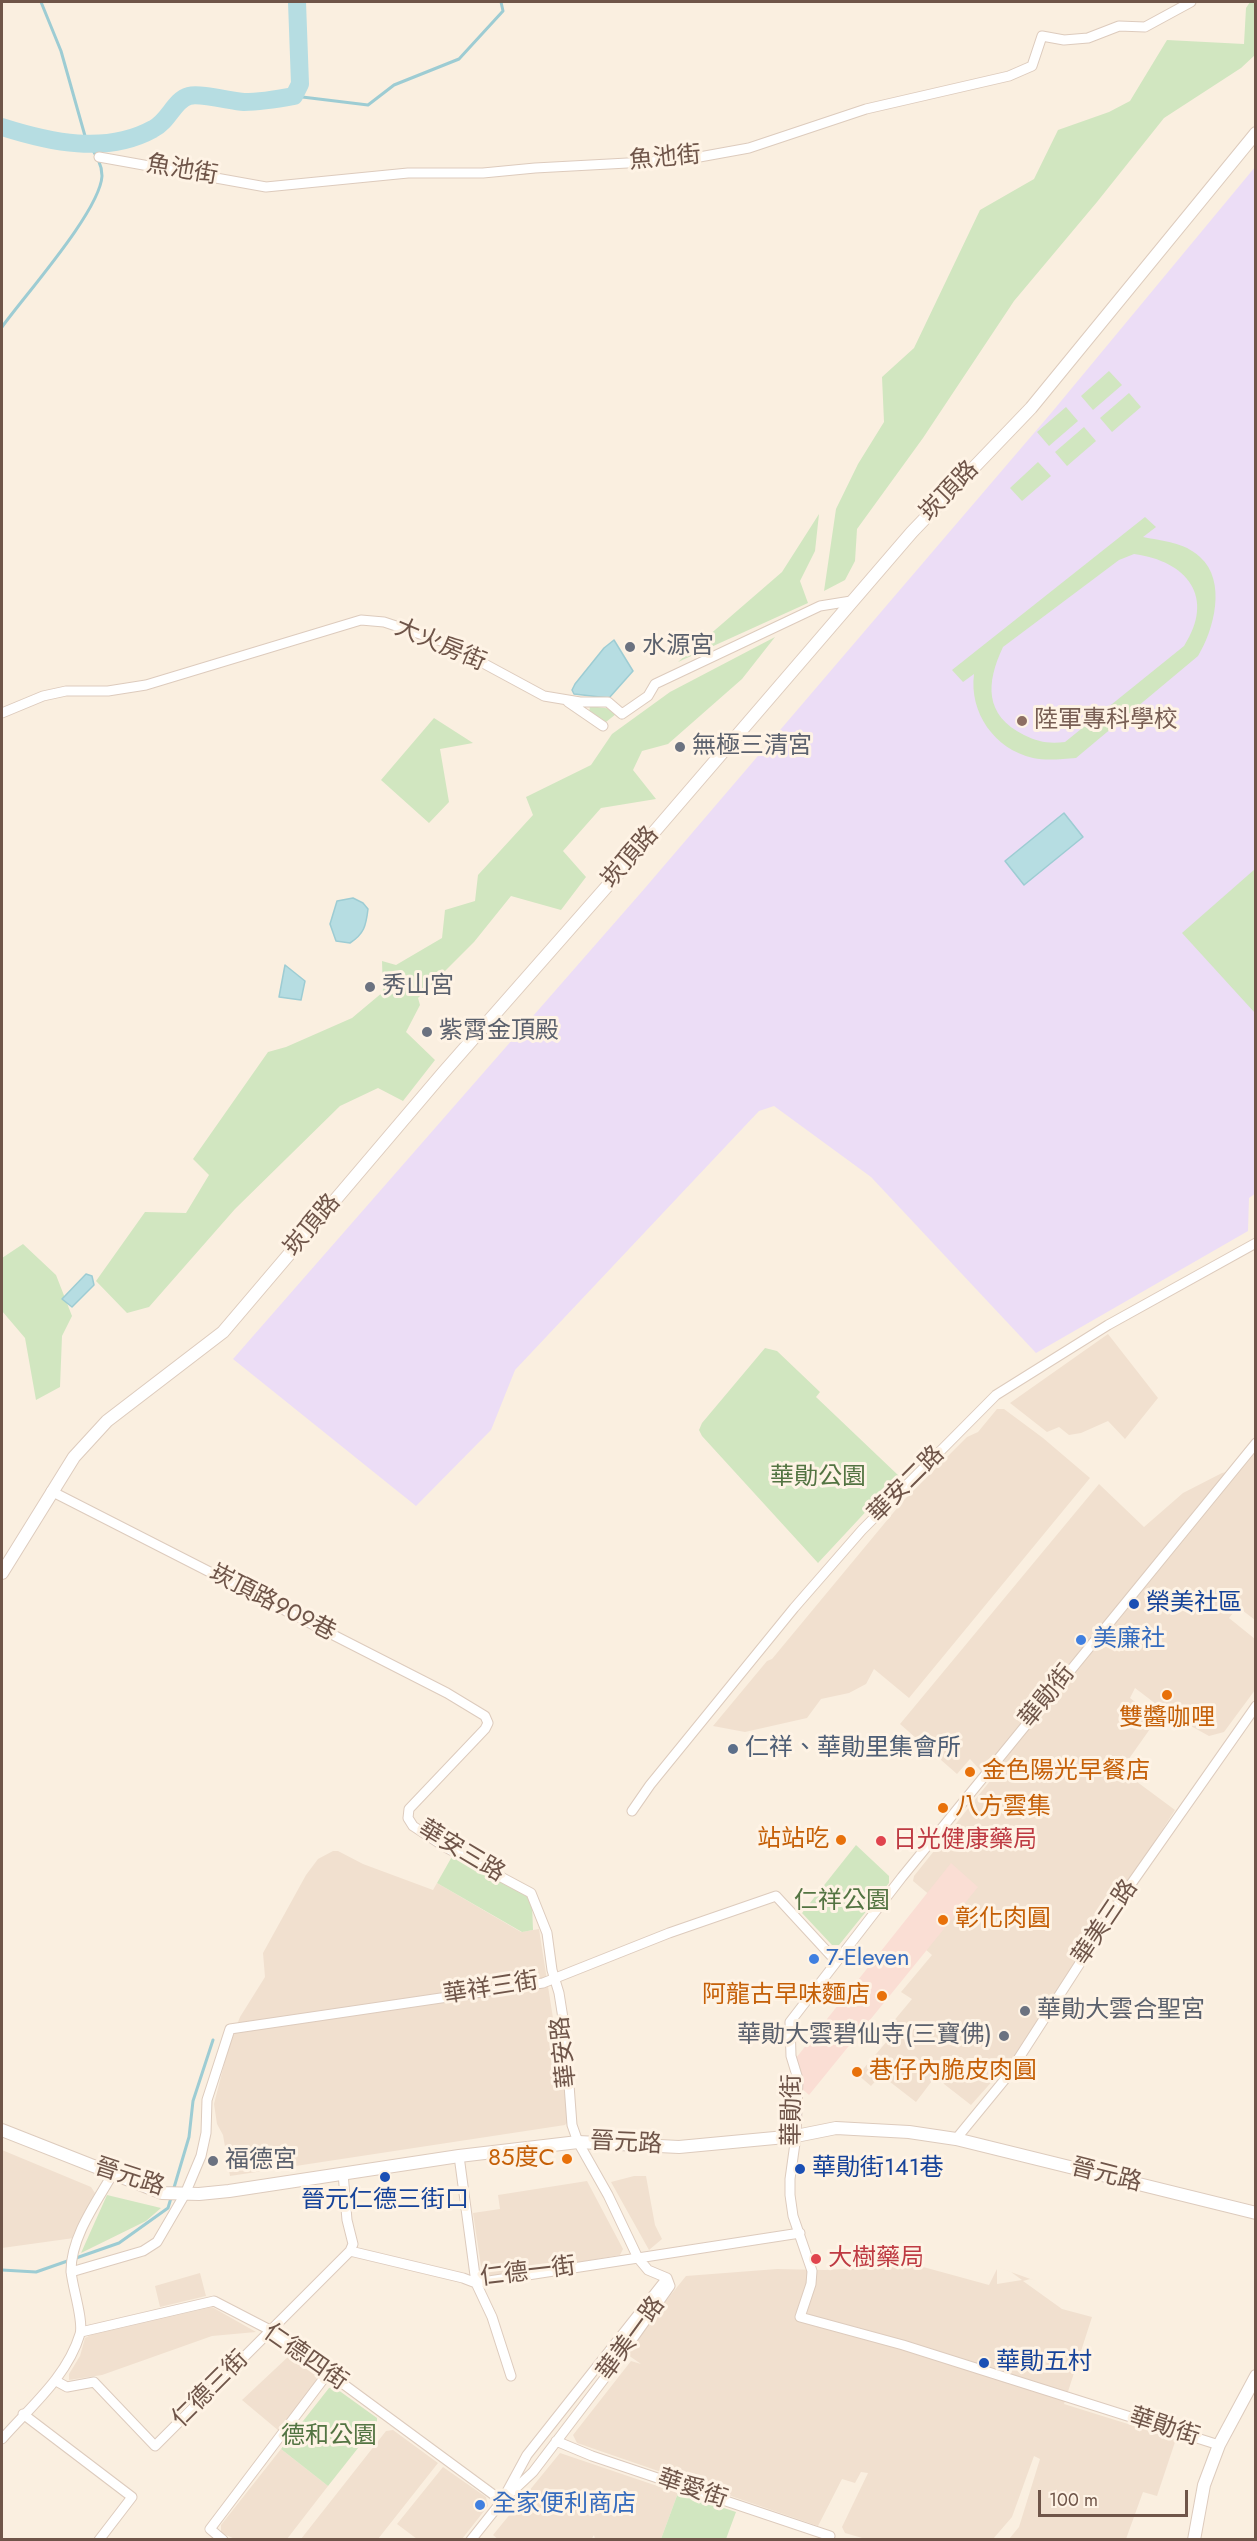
<!DOCTYPE html>
<meta charset="utf-8">
<style>
body{margin:0}
#map{position:relative;width:1257px;height:2541px;overflow:hidden;background:#faefe0;font-family:Jost,sans-serif}
canvas{display:block}
.frame{position:absolute;inset:0;border:3px solid #6f5549;pointer-events:none}
.scale{position:absolute;left:1038px;top:2490px;width:150px;height:27px;box-sizing:border-box;border:3px solid #6f5549;border-top:0;padding-left:8px;font-size:18px;line-height:21px;white-space:nowrap;color:#6f5549;-webkit-text-stroke:4px #fef3e5;paint-order:stroke}
</style>
<div id="map">
<canvas width="1257" height="2541"></canvas>
<div class="frame"></div>
<div class="scale">100 m</div>
</div>
<script>
const context = document.querySelector('canvas').getContext('2d');
context.lineJoin = 'round';
function fillPath(path, color) {
  context.fillStyle = color;
  context.fill(path, 'evenodd');
}
function trace(path, color, width, dash) {
  context.strokeStyle = color;
  context.lineWidth = width;
  context.lineCap = dash ? 'butt' : 'round';
  context.setLineDash(dash || []);
  context.stroke(path);
}
function write(font, color, halo, rows, align = 'center') {
  context.font = font + ' Jost,"Noto Sans TC",sans-serif';
  context.lineWidth = 6;
  context.setLineDash([]);
  context.textBaseline = 'middle';
  context.strokeStyle = halo;
  context.fillStyle = color;
  for (const [text, x, y, turn = 0] of rows) {
    context.save();
    context.translate(x, y);
    context.rotate((+turn || 0) * Math.PI / 180);
    context.textAlign = isNaN(turn) ? turn : align;
    if (halo) context.strokeText(text, 0, 0);
    context.fillText(text, 0, 0);
    context.restore();
  }
}
fillPath(new Path2D(`
 M1108 1334 1158 1398 1125 1439 1108 1421 1081 1433 1069 1435 1059 1427 1047 1432 1010 1403Z
 M997 1409H1004L1043 1438 1090 1478 909 1698 874 1669 866 1684 849 1693 821 1699 807 1718 745 1732 713 1726 767 1661 772 1659 903 1501 967 1437 978 1432Z
 M1255 1450V1620L1238 1607 1229 1618 1255 1639V1690L1224 1732 1209 1736 1169 1714 1135 1688 1130 1698 1157 1719 1121 1770 1175 1810 1006 2072 996 2077 971 2105 935 2077 916 2102 881 2075 871 2086 858 2075 888 2040 882 2035 912 1999 901 1992 932 1955 917 1942 944 1907 913 1881 914 1876 990 1781 970 1759 957 1774 900 1724 1099 1484 1144 1527 1183 1493 1222 1473 1240 1469Z
 M333 1851H338L363 1864 433 1890 437 1883 521 1932 539 1929 569 2120 565 2125 230 2176 223 2135 217 2124 214 2104 229 2045 240 2017 265 1977 263 1953 306 1875 318 1859Z
 M2 2150 91 2187 95 2193 74 2238 2 2248Z
 M634 2176H646L655 2225 662 2239 649 2250 611 2182Z
 M587 2181 623 2249 620 2255 489 2278 482 2273 473 2213 500 2209 498 2195Z
 M916 2265 989 2285 997 2269V2284L1022 2280 1011 2272 994 2266 1036 2281 1030 2279 1023 2281 1062 2309 1092 2317 1064 2404 1176 2439 1157 2496 1143 2492 1126 2539H1009L1019 2527 1040 2459 1034 2456 1012 2517 993 2539 869 2540 845 2533 842 2527 868 2473 861 2472 855 2483 842 2479 818 2526 577 2443 573 2435 631 2361 641 2364 628 2355 636 2338 686 2276 777 2269 825 2270Z
 M200 2273 206 2296 160 2307 155 2286Z
 M212 2307 256 2332 212 2336 102 2375 69 2380V2374L80 2356 85 2338 91 2335Z
 M290 2355 317 2376 316 2382 279 2431 242 2400Z
 M393 2430 438 2463 378 2539H301L386 2431Z
 M281 2449 328 2486 287 2539H235L221 2533V2525Z
 M560 2453 678 2493 661 2539H595L594 2535 591 2540H499L493 2535Z
 M443 2467 486 2497 488 2506 462 2539H417L397 2524Z`), '#f1e0cf');
fillPath(new Path2D(`
 M951 1863 978 1887 809 2095 798 2085 796 2058Z`), '#faded4');
fillPath(new Path2D(`
 M1255 167 1256 1193 1249 1198 1248 1231 1036 1353 871 1177 774 1106 759 1111 515 1370 491 1430 416 1506 233 1359 645 888 1052 412Z`), '#ecddf6');
fillPath(new Path2D(`
 M1250 2H1255V55L1241 68 1164 118 1097 202 1014 301 923 438 857 529 855 561 845 580 824 591 836 509 858 464 884 422 882 377 914 348 980 210 1034 179 1058 130 1109 112 1130 101 1167 40 1244 44 1246 8Z
 M1109 371 1122 385 1093 410 1081 396Z
 M1129 393 1141 407 1112 432 1100 418Z
 M1066 407 1078 421 1049 446 1037 432Z
 M1084 427 1096 441 1067 466 1055 452Z
 M1038 462 1051 476 1022 501 1010 488Z
 M819 514 815 551 800 581 808 603 678 662 782 572Z
 M1145 517 1156 527 1143 537C1163 541 1184 542 1200 557 1227 581 1214 630 1198 656L1076 758C1062 759 1047 761 1033 758 994 749 969 712 974 674L963 682 952 670ZM1134 554C1187 561 1216 597 1184 646L1065 742C1049 744 1038 742 1024 735 984 715 986 683 1003 647L1119 560Z
 M775 637 742 679 668 744 642 751 633 770 656 799 601 808 563 851 586 877 561 910 511 896 474 942 418 998 420 1005 406 1032 435 1060 403 1101 378 1088 340 1106 235 1209 149 1307 127 1313 96 1281 145 1212 186 1213 209 1175 193 1159 268 1052 286 1047 352 1018 383 992 382 961 396 965 442 938 445 910 475 901 478 875 533 815 526 797 591 765 612 734 670 692Z
 M590 706 612 709 616 714 606 722 589 713Z
 M434 718 473 743 440 749 449 802 429 823 381 780Z
 M1255 869V1013L1182 933Z
 M23 1244 56 1275 72 1316 62 1336 60 1387 36 1400 25 1338 2 1311V1258Z
 M765 1348 777 1351 820 1392 816 1397 899 1476 818 1563 702 1436 699 1430 702 1423Z
 M856 1845 889 1876V1883L839 1945H832L802 1913Z
 M454 1853 525 1894 532 1903 533 1930 522 1932 437 1883Z
 M107 2195 161 2208 146 2221 81 2253Z
 M334 2387 377 2418V2424L328 2486 281 2449 329 2388Z
 M678 2493 736 2512 726 2539H661Z`), '#d1e6c0');
const water = new Path2D(`
 M614 640 633 671 609 698 574 694 572 690 575 684 604 648Z
 M1064 813 1083 837 1024 885 1005 861Z
 M353 898 363 903 368 909C366 926 364 934 350 943L336 941 330 924 337 901Z
 M285 965 305 981 301 1000 279 997Z
 M86 1274 92 1276 94 1285 72 1307 62 1299Z`);
fillPath(water, '#b6dde2');
trace(water, '#9dccd3', 1.5);
trace(new Path2D(`
 M294 96 368 105 394 85 459 59 503 11 501 2
 M2 327C25 295 100 211 102 176 102 164 95 152 87 143L61 51 41 2
 M173 2191 189 2137 193 2101 213 2040
 M2 2270 36 2272 119 2243 168 2208 171 2198`), '#9dccd3', 3);
trace(new Path2D(`
 M2 127C49 142 106 155 153 129 169 121 174 100 189 96 200 93 231 101 244 102 261 102 278 99 294 96L300 84 297 2`), '#b6dde2', 18);
const minor = new Path2D(`
 M99 157 266 187 408 173H483L535 168 683 160 749 148 866 109 1009 76 1032 66 1042 36 1064 40 1088 38 1119 26 1145 27 1191 2
 M568 702 603 726
 M2 713 43 696 66 691H108L146 685 361 620 384 622 444 642 544 696 580 702H608L622 714 648 696 655 684 820 606 851 601
 M51 1491 447 1693 485 1716 488 1723 485 1729 409 1809 408 1818 413 1826 445 1847 531 1893 547 1933 552 1970 559 1993 565 2031 572 2125 578 2142 608 2195 638 2258 800 2233
 M632 1811 650 1785 794 1608 862 1530 996 1395 1108 1325 1256 1243
 M956 2139 1006 2078 1129 1887 1256 1706
 M459 2156 476 2283 492 2317 511 2376
 M350 2251 463 2278 476 2283 638 2258 648 2270 667 2278
 M71 2272 143 2251 157 2242 185 2194 201 2156 206 2133 207 2100 230 2029 543 1983 669 1933 776 1896 835 1960
 M667 2278 670 2286 607 2375 533 2472 502 2501 527 2455Z
 M81 2332 214 2301 270 2330 502 2501 471 2540
 M56 2381 67 2387 94 2382 155 2446 350 2251 353 2244 347 2220 343 2173
 M23 2414 132 2497 99 2540
 M2 2439C30 2407 67 2377 80 2334 84 2321 72 2286 71 2271 71 2237 96 2203 112 2175
 M556 2441 592 2456 830 2536
 M1219 2445 903 2345 800 2317 811 2284 812 2271 793 2216 790 2195V2179L796 2136 798 2079 791 2056 790 2022 902 1877 1256 1443
 M223 2540 210 2529 328 2373`);
const tertiary = new Path2D(`
 M2 1573 74 1457 107 1421 223 1332 443 1073 624 867 912 532 1031 408 1256 133
 M2 2130 162 2193 199 2194 229 2191 459 2156 578 2142 679 2147 796 2136 836 2128 909 2132 956 2139 1256 2213
 M1194 2540 1204 2485 1219 2445 1256 2376`);
trace(minor, '#ddcbbd', 11);
trace(tertiary, '#ddcbbd', 14);
trace(minor, '#fff', 9);
trace(tertiary, '#fff', 12);
for (const [x, y, r, color] of [
 [630,647,6,"#6b7280"],
 [1022,721,6,"#8d6e63"],
 [680,747,6,"#6b7280"],
 [370,987,6,"#6b7280"],
 [427,1032,6,"#6b7280"],
 [1134,1604,6,"#1a4fb4"],
 [1081,1640,6,"#3f7fe0"],
 [1167,1695,6,"#e8710a"],
 [733,1749,6,"#5c6f8a"],
 [970,1772,6,"#e8710a"],
 [943,1808,6,"#e8710a"],
 [841,1840,6,"#e8710a"],
 [881,1841,6,"#e0444e"],
 [943,1920,6,"#e8710a"],
 [814,1959,6,"#3f7fe0"],
 [882,1996,6,"#e8710a"],
 [1025,2011,6,"#6b7280"],
 [1004,2036,6,"#6b7280"],
 [857,2072,6,"#e8710a"],
 [567,2159,6,"#e8710a"],
 [213,2161,6,"#6b7280"],
 [800,2169,6,"#1a4fb4"],
 [385,2177,6,"#1a4fb4"],
 [816,2259,6,"#e0444e"],
 [984,2363,6,"#1a4fb4"],
 [480,2505,6,"#3f7fe0"]
]) {
  const dot = new Path2D();
  dot.arc(x, y, r, 0, 2 * Math.PI);
  context.fillStyle = color;
  context.fill(dot);
  trace(dot, '#fef3e5', 2);
}
write('24px', '#6f5549', '#fef3e5', [
 ["魚池街",665,159,-5],
 ["魚池街",182,171,10],
 ["崁頂路",950,492,-46],
 ["大火房街",440,646,23],
 ["崁頂路",631,858,-49],
 ["崁頂路",313,1226,-50],
 ["華安二路",907,1485,-45],
 ["崁頂路909巷",272,1604,27],
 ["華勛街",1048,1697,-51],
 ["華安三路",461,1852,31],
 ["華美三路",1106,1923,-56],
 ["華祥三街",491,1989,-9],
 ["華安路",565,2052,-96],
 ["華勛街",793,2110,-90],
 ["晉元路",626,2144,3],
 ["晉元路",1106,2176,14],
 ["晉元路",129,2178,18],
 ["仁德一街",528,2273,-7],
 ["華美一路",632,2339,-54],
 ["仁德四街",305,2358,35],
 ["仁德三街",211,2390,-45],
 ["華勛街",1164,2428,18],
 ["華愛街",692,2490,19]
]);
write('24px', '#5b616d', '#fef3e5', [
 ["水源宮",642,647],
 ["無極三清宮",692,747],
 ["秀山宮",382,987],
 ["紫霄金頂殿",439,1032],
 ["華勛大雲合聖宮",1037,2011],
 ["華勛大雲碧仙寺(三寶佛)",992,2036,"right"],
 ["福德宮",225,2161]
], 'left');
write('24px', '#785e54', '#fef3e5', [
 ["陸軍專科學校",1034,721]
], 'left');
write('24px', '#537442', '#fef3e5', [
 ["華勛公園",818,1478],
 ["仁祥公園",842,1902],
 ["德和公園",329,2437]
]);
write('24px', '#164399', '#fef3e5', [
 ["榮美社區",1146,1604],
 ["華勛街141巷",812,2169],
 ["晉元仁德三街口",385,2201,"center"],
 ["華勛五村",996,2363]
], 'left');
write('24px', '#366cbe', '#fef3e5', [
 ["美廉社",1093,1640],
 ["7-Eleven",826,1959],
 ["全家便利商店",492,2505]
], 'left');
write('24px', '#c56008', '#fef3e5', [
 ["雙醬咖哩",1167,1719,"center"],
 ["金色陽光早餐店",982,1772],
 ["八方雲集",955,1808],
 ["站站吃",829,1840,"right"],
 ["彰化肉圓",955,1920],
 ["阿龍古早味麵店",870,1996,"right"],
 ["巷仔內脆皮肉圓",869,2072],
 ["85度C",555,2159,"right"]
], 'left');
write('24px', '#4e5e75', '#fef3e5', [
 ["仁祥、華勛里集會所",745,1749]
], 'left');
write('24px', '#be3a42', '#fef3e5', [
 ["日光健康藥局",893,1841],
 ["大樹藥局",828,2259]
], 'left');
</script>
